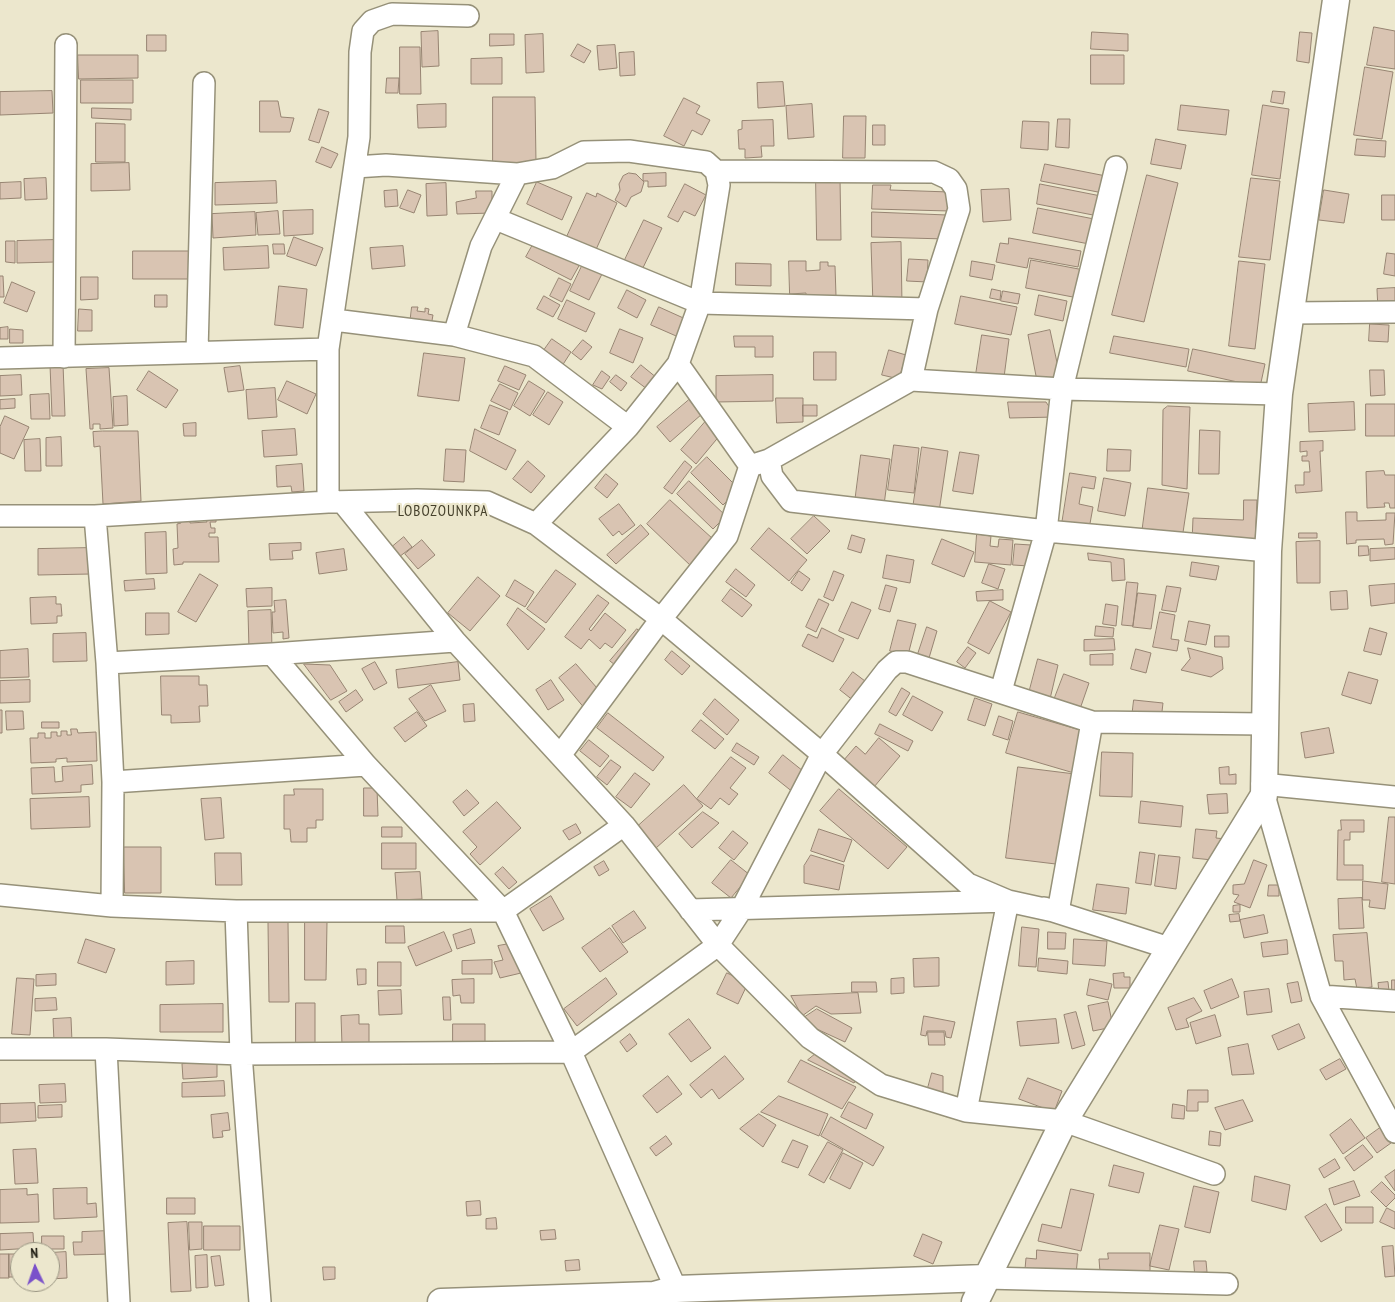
<!DOCTYPE html>
<style>
body{margin:0}
#map{position:relative;width:1395px;height:1302px;overflow:hidden;background:#ece7cd;font-family:"PT Sans Narrow",sans-serif}
canvas{display:block}
.north{position:absolute;left:10px;top:1242px;width:50px;height:50px;box-sizing:border-box;background:#ece7cd;border:1px solid #9a9683;border-radius:50%;rotate:357deg;font-size:14px;font-weight:700;line-height:20px;text-align:center;color:#1f1d13}
.north::after{content:'';display:block;margin:auto;width:18px;height:22px;background:#7a51ca;clip-path:polygon(50% 0,100% 100%,50% 72%,0 100%)}
</style>
<div id="map">
<canvas width="1395" height="1302"></canvas>
<div class="north">N</div>
</div>
<script>
const context = document.querySelector('canvas').getContext('2d');
context.lineJoin = 'round';
function fillPath(path, color) {
  context.fillStyle = color;
  context.fill(path, 'evenodd');
}
function trace(path, color, width, dash) {
  context.strokeStyle = color;
  context.lineWidth = width;
  context.lineCap = dash ? 'butt' : 'round';
  context.setLineDash(dash || []);
  context.stroke(path);
}
function write(font, color, halo, rows, align = 'center') {
  context.font = font + ' "PT Sans Narrow",sans-serif';
  context.lineWidth = 4.5;
  context.setLineDash([]);
  context.textBaseline = 'middle';
  context.strokeStyle = halo;
  context.fillStyle = color;
  for (const [text, x, y, turn = 0] of rows) {
    context.save();
    context.translate(x, y);
    context.rotate((+turn || 0) * Math.PI / 180);
    context.textAlign = isNaN(turn) ? turn : align;
    if (halo) context.strokeText(text, 0, 0);
    context.fillText(text, 0, 0);
    context.restore();
  }
}
const building = new Path2D(`
 M1374 27 1395 31V69L1367 65Z
 M438 31 439 66 422 67 421 32Z
 M1092 32 1128 34V51L1091 49Z
 M1300 32 1312 33 1309 63 1297 61Z
 M490 34H514V45L490 46Z
 M543 34 544 72 526 73 525 35Z
 M147 35H166V51H147Z
 M578 44 591 51 584 63 571 56Z
 M615 45 617 68 599 70 597 46Z
 M400 47H420L421 94H400Z
 M634 52 635 75 620 76 619 53Z
 M78 55H138V78L79 79Z
 M1091 55H1124V84H1091Z
 M502 58V84H471V59Z
 M1365 67 1393 72 1382 139 1354 135Z
 M387 78H399L398 93H386Z
 M81 80H133V103H81Z
 M783 82 785 106 758 108 757 83Z
 M52 91 53 113 0 115V92Z
 M1273 91 1285 92 1283 104 1271 102Z
 M493 97H535L536 163H493Z
 M684 98 700 106 696 113 710 120 702 135 692 130 684 146 664 136Z
 M260 101H278L281 117 294 118 290 132H260Z
 M446 104V127L418 128 417 105Z
 M812 104 814 137 788 139 786 106Z
 M1181 105 1229 110 1226 135 1178 130Z
 M1263 105 1289 109 1280 179 1252 175Z
 M92 108 131 109V120L92 118Z
 M319 109 329 112 319 143 309 140Z
 M844 116H866L865 158H843Z
 M1058 119H1070L1069 148 1056 147Z
 M773 120 774 146H761L762 157 745 158V149H739L738 130 742 129V121Z
 M1023 121 1049 122 1048 150 1021 148Z
 M96 123 125 124V162H96Z
 M873 125H885V145H873Z
 M1156 139 1186 145 1181 169 1151 164Z
 M1357 139 1386 141 1385 157 1355 155Z
 M322 147 338 154 331 168 316 162Z
 M129 163 130 190 91 191V164Z
 M1045 164 1106 176 1103 193 1041 181Z
 M629 173 636 174 644 182 641 192 631 197 626 207 615 200 620 190 619 184 623 176Z
 M666 173V186L648 187V181H643V174Z
 M1147 175 1178 183 1144 322 1112 315Z
 M46 178 47 199 25 200 24 179Z
 M1251 178 1280 181 1270 260 1239 257Z
 M816 179H840L841 240H817Z
 M276 181 277 203 215 205V183Z
 M21 182V198L0 199V183Z
 M537 182 572 197 562 220 527 204Z
 M446 183 447 215 427 216 426 184Z
 M685 184 706 195 695 216 684 211 678 222 668 217Z
 M1040 184 1101 196 1098 216 1037 204Z
 M873 185H891L890 190 950 192V211L872 209Z
 M1009 189 1011 220 983 222 981 190Z
 M397 190 398 206 385 207 384 191Z
 M408 190 421 195 414 213 400 208Z
 M1324 190 1349 194 1344 223 1319 220Z
 M476 191H492V213L457 214 456 202 476 198Z
 M587 193 596 197 597 193 617 203 594 254 565 241Z
 M1382 195H1395V220H1382Z
 M1038 208 1094 219 1089 244 1033 233Z
 M313 210V234L284 236 283 211Z
 M278 211 280 234 258 235 256 213Z
 M255 212 256 235 213 238 212 214Z
 M872 212 947 215 946 239 872 237Z
 M644 220 662 228 640 274 622 266Z
 M294 237 323 248 316 266 287 256Z
 M1009 238 1081 251 1078 267 1029 258 1027 268 996 262 1000 243 1008 244Z
 M54 240 55 262 17 263V241Z
 M6 241H15V263L6 262Z
 M535 241 580 264 571 280 526 257Z
 M901 242 902 305 873 306 871 243Z
 M273 244H284L285 254H274Z
 M268 246 269 268 224 270 223 248Z
 M403 246 405 266 372 269 370 248Z
 M133 251H190V279H133Z
 M1387 253 1395 254V276L1384 274Z
 M909 259 928 260 927 282 907 281Z
 M1031 260 1084 270 1078 298 1026 288Z
 M789 261H806V271L820 270V262H828V266H835L836 296 806 297V293L790 294Z
 M972 261 995 265 992 280 970 276Z
 M1239 261 1265 264 1255 349 1229 346Z
 M736 263 771 264V286L736 285Z
 M583 264 602 274 589 300 570 291Z
 M0 276H3L4 297H0Z
 M81 277H98V299L81 300Z
 M559 278 571 284 562 302 550 296Z
 M12 282 35 292 27 312 4 303Z
 M279 286 307 289 303 328 275 325Z
 M1395 288V309L1378 310 1377 289Z
 M992 289 1001 291 1000 300 990 298Z
 M627 290 646 300 637 318 618 308Z
 M1003 291 1020 294 1018 304 1001 301Z
 M155 295H167V307H155Z
 M1039 295 1067 301 1063 321 1035 315Z
 M544 296 560 305 553 317 537 309Z
 M961 296 1017 307 1011 335 955 324Z
 M567 300 595 313 586 332 558 319Z
 M412 307H418L417 311 425 312V308L429 309 428 314 433 315 431 326 410 324Z
 M659 307 690 321 683 339 651 325Z
 M79 309 92 310V331H78Z
 M1370 324 1389 325 1388 342 1369 341Z
 M8 327V339H0V328Z
 M10 329 23 330V343H10Z
 M620 329 643 338 633 363 610 353Z
 M1050 330 1061 381 1038 386 1028 335Z
 M982 335 1009 339 1003 385 975 381Z
 M734 336H773V357H755V347H735Z
 M1114 336 1189 349 1186 367 1110 353Z
 M552 339 571 352 562 366 542 353Z
 M583 340 592 347 581 360 572 353Z
 M1193 349 1265 364 1260 387 1188 371Z
 M889 350 906 355 899 379 882 375Z
 M814 352H836V380H814Z
 M424 353 465 358 459 401 418 396Z
 M63 364 65 416H52L50 365Z
 M641 365 657 378 647 389 631 377Z
 M240 366 244 390 228 392 224 368Z
 M505 366 526 375 519 390 498 381Z
 M109 368 113 428 100 429V424H93V429H90L86 369Z
 M1370 370H1384L1385 395 1371 396Z
 M149 371 178 390 166 408 137 390Z
 M602 371 610 377 602 389 593 385Z
 M21 375 22 395 0 396V376Z
 M616 375 627 383 621 391 610 382Z
 M773 375V401L716 402V376Z
 M287 381 316 394 307 414 278 400Z
 M529 381 545 391 530 416 514 406Z
 M500 384 518 393 510 410 491 401Z
 M275 388 277 417 248 419 246 390Z
 M548 392 563 402 549 425 533 415Z
 M49 394 50 419H31L30 395Z
 M127 396 128 425 114 426 113 397Z
 M776 398H803V422L777 423Z
 M15 399V408L0 409V400Z
 M689 400 702 414 670 442 657 427Z
 M1008 402H1046L1056 417 1010 418Z
 M1354 402 1355 430 1309 432 1308 404Z
 M1366 404H1395V436H1366Z
 M490 405 508 412 499 435 481 428Z
 M803 405H817V416H803Z
 M1168 406 1190 407 1187 489 1162 485 1163 410Z
 M5 416 29 427 14 459 0 453V427Z
 M706 421 721 434 696 464 681 450Z
 M196 423V436H184L183 424Z
 M295 429 297 455 264 457 262 431Z
 M475 429 516 450 506 470 470 451Z
 M1200 430 1220 431 1219 474H1199Z
 M103 431H138L141 501 103 504 100 446 94 447 93 432Z
 M61 437 62 466H46V438Z
 M40 439 41 471H25L24 440Z
 M1323 441V451H1320L1322 491 1296 493 1295 485H1304V472H1310L1309 461H1302V456H1307V451L1300 452V442Z
 M894 445 919 448 914 493 888 490Z
 M922 447 948 451 939 512 913 508Z
 M446 449 466 450 464 482 444 481Z
 M1108 449 1131 450 1130 471H1107Z
 M960 452 979 455 973 494 953 491Z
 M861 455 890 459 884 505 855 502Z
 M707 457 739 489 723 505 691 473Z
 M528 461 545 476 531 493 513 479Z
 M685 461 692 467 672 494 664 488Z
 M302 464 304 491 292 492 291 486 277 487 276 466Z
 M1384 471 1385 475H1395V508H1390L1389 503H1384L1385 507 1367 508 1366 472Z
 M1070 473 1096 477 1094 489 1082 487 1079 504 1093 507 1089 529 1062 524Z
 M606 474 618 484 607 498 595 488Z
 M1104 478 1131 483 1125 516 1098 511Z
 M689 481 726 516 713 529 677 494Z
 M1148 488 1189 493 1182 539 1142 533Z
 M670 500 713 539 692 567 647 524Z
 M1244 500H1257L1255 545 1192 542 1193 518 1243 520Z
 M619 504 635 525 622 535 619 531 613 536 599 519Z
 M1346 512H1357V521L1386 520V513H1395L1393 544 1385 545 1384 539 1356 540V543L1347 544Z
 M814 516 830 531 807 554 791 539Z
 M216 518V522H210L211 528H215V533H209V537H218L219 562H183V564L174 565 173 549 178 548 177 524 181 523V521L190 520V523L207 522 206 519Z
 M641 525 649 534 616 564 607 555Z
 M769 528 807 560 789 581 751 549Z
 M166 532 167 573 146 574 145 533Z
 M1299 533H1317V538H1299Z
 M977 534 991 536 990 546 998 547 999 539 1013 540 1011 565 975 562Z
 M852 535 865 539 861 553 848 549Z
 M404 537 412 547 399 557 392 547Z
 M942 539 974 552 964 577 932 564Z
 M422 540 435 555 418 569 405 554Z
 M1320 541V583H1297L1296 542Z
 M301 543V550L292 551 293 559 270 560 269 544Z
 M1015 544 1031 545 1029 566 1013 565Z
 M1359 546H1368L1369 555 1359 556Z
 M90 548 91 574 38 575V549Z
 M1395 548V559L1370 561V549Z
 M344 549 347 570 319 574 316 553Z
 M1088 553 1124 559 1125 580 1112 581 1111 562 1089 560Z
 M887 555 914 560 910 583 883 578Z
 M1192 562 1219 566 1216 580 1190 576Z
 M989 564 1005 569 998 589 982 583Z
 M736 569 755 585 746 597 726 582Z
 M556 570 576 584 546 623 527 609Z
 M799 571 810 579 802 591 791 583Z
 M834 571 844 575 833 601 824 597Z
 M200 574 218 585 196 622 178 612Z
 M478 577 500 596 470 631 448 613Z
 M154 579 155 589 125 591 124 581Z
 M515 580 534 592 525 607 506 596Z
 M1127 582 1138 583 1133 626 1122 625Z
 M1395 584V603L1371 606 1369 586Z
 M886 585 897 588 890 612 879 609Z
 M1167 586 1181 588 1176 612 1162 610Z
 M272 588V606L247 607 246 589Z
 M731 589 752 605 742 617 722 601Z
 M1003 590V600L977 601 976 592Z
 M1347 591 1348 609 1331 610 1330 592Z
 M1138 593 1156 595 1151 629 1133 627Z
 M598 595 609 603 589 629 591 631 605 613 626 630 612 648 605 643 600 649 589 639 581 649 565 637Z
 M56 597V604H61L62 616H57V623L31 624 30 598Z
 M819 599 829 604 816 632 806 627Z
 M286 600 289 638 283 639V632L273 633 272 612H275L274 601Z
 M990 601 1011 612 989 654 968 643Z
 M852 602 871 610 858 639 839 631Z
 M1106 604 1118 606 1116 626 1103 624Z
 M518 608 545 629 528 650 507 625Z
 M271 610 272 649 249 650 248 611Z
 M1160 612 1175 615 1171 639 1179 640 1177 651 1153 647Z
 M146 613H169V634L146 635Z
 M898 620 916 624 908 655 890 651Z
 M1189 621 1210 625 1206 645 1185 641Z
 M1096 626 1114 628 1113 637 1095 636Z
 M927 627 937 631 929 658 918 654Z
 M822 628 844 639 833 662 802 646 808 634 817 638Z
 M1370 628 1387 633 1381 655 1364 651Z
 M637 629 646 637 620 669 610 661Z
 M86 633 87 661 53 662V634Z
 M1215 636H1229V647H1215Z
 M1114 639 1115 650 1084 651V640Z
 M968 647 976 653 965 668 957 662Z
 M1188 648 1222 657 1223 669 1211 677 1181 670 1190 659Z
 M28 649 29 677 0 678V651Z
 M1136 649 1151 653 1146 673 1131 669Z
 M672 651 690 666 682 675 665 660Z
 M1113 654V665H1090V655Z
 M1038 659 1058 665 1050 699 1029 693Z
 M375 662 387 683 374 690 362 669Z
 M458 662 460 680 398 688 396 670Z
 M304 664 330 665 347 691 331 700Z
 M576 664 604 696 586 710 559 678Z
 M853 672 873 687 859 705 840 690Z
 M1349 672 1378 680 1371 704 1342 695Z
 M1064 674 1089 683 1080 709 1054 700Z
 M161 676H199V685H207L208 706H199L200 722 171 723V715H162Z
 M30 680V702L0 703V681Z
 M551 680 564 700 548 710 536 690Z
 M431 685 446 711 425 721 409 699Z
 M902 688 910 693 896 716 889 712Z
 M356 690 363 700 346 712 339 702Z
 M913 696 943 712 932 731 903 715Z
 M975 698 992 704 985 726 968 720Z
 M715 699 739 720 727 735 703 714Z
 M1134 700 1163 703 1161 720 1132 717Z
 M474 704 475 721 464 722 463 705Z
 M0 710H2V733H0Z
 M6 711H23L24 729 7 730Z
 M417 712 427 726 405 742 394 728Z
 M1018 712 1087 732 1074 773 1006 753Z
 M608 713 664 757 653 771 597 728Z
 M999 716 1013 721 1008 740 993 735Z
 M701 720 724 739 715 749 692 731Z
 M42 722H59V728H42Z
 M880 724 913 741 908 751 875 734Z
 M1329 728 1334 753 1305 758 1301 733Z
 M71 729H77L78 733 96 732 97 761 67 762V758L56 759V762L31 763 30 738H38V733H45V738H51V732H57V736H61V731H67V735H71Z
 M879 738 900 756 874 787 843 761 856 746 865 754Z
 M589 740 609 756 600 767 580 751Z
 M737 743 759 757 754 765 732 751Z
 M1102 752 1133 753 1132 797 1100 796Z
 M783 755 808 775 794 793 769 773Z
 M731 757 746 768 730 788 738 794 729 805 720 798 711 809 697 799Z
 M611 760 621 767 607 785 597 777Z
 M92 765 93 784 81 785V792L32 794 31 768 54 767 55 782 63 781 62 767Z
 M1018 767 1075 774 1064 865 1006 858Z
 M1229 767V775L1236 774V784H1220L1219 768Z
 M635 773 650 784 631 808 616 797Z
 M684 785 703 806 656 848 637 827Z
 M364 788H377L378 816H364Z
 M294 789H323V820H316V828H307V842H291L290 829H284V795H294Z
 M839 789 907 847 888 869 820 811Z
 M467 790 479 803 464 816 453 802Z
 M1227 794 1228 813 1209 814 1207 795Z
 M89 797 90 827 31 829 30 799Z
 M221 798 224 838 205 840 201 799Z
 M1141 801 1183 806 1181 827 1139 823Z
 M497 802 521 828 480 865 470 854 477 847 463 832Z
 M703 812 719 823 692 848 679 834Z
 M1389 817H1395V884L1382 882Z
 M1341 820H1364V832H1350V840H1344V865H1363V880H1337L1338 830H1341Z
 M576 824 581 833 569 840 563 831Z
 M382 827H402V837H382Z
 M819 829 852 840 844 862 811 851Z
 M1196 829 1217 831 1216 838 1226 839 1222 861 1193 858Z
 M733 831 748 843 734 860 719 848Z
 M382 843H416V869H382Z
 M124 847H161V893H125Z
 M1140 852 1155 854 1151 885 1136 883Z
 M215 853H241L242 885H216Z
 M811 855 844 865 839 890 804 883V866Z
 M1159 855 1180 857 1176 889 1155 886Z
 M731 860 750 875 731 898 712 883Z
 M1254 860 1267 865 1250 908 1234 902 1239 895 1233 894V885L1244 884Z
 M604 861 609 870 599 876 594 867Z
 M503 867 517 882 509 889 495 874Z
 M420 872 422 899 397 900 395 873Z
 M1363 881 1388 884 1385 909 1369 907 1370 900H1363Z
 M1097 884 1129 888 1126 914 1093 910Z
 M1269 885H1279V896H1268Z
 M551 896 564 919 543 931 530 909Z
 M1362 898 1364 928 1339 929 1338 899Z
 M1240 905V912H1233V906Z
 M634 911 646 928 623 943 612 926Z
 M1239 914 1240 921 1230 922 1229 915Z
 M1264 915 1268 933 1244 938 1240 920Z
 M288 921 289 1002H269L268 922Z
 M305 922H327L326 980H305Z
 M386 926H404L405 943H386Z
 M1022 927 1039 929 1036 967 1019 966Z
 M610 928 628 952 600 972 582 948Z
 M471 929 475 943 457 949 453 935Z
 M444 932 452 951 416 966 408 947Z
 M1048 932 1066 933 1065 949H1048Z
 M1367 933 1372 987 1357 989 1355 979 1344 980 1343 961H1335L1333 935Z
 M86 939 115 949 106 973 78 963Z
 M1074 939 1107 941 1105 966 1073 964Z
 M1287 940 1288 954 1263 957 1261 943Z
 M509 944 521 973 500 978 494 962 503 960 498 946Z
 M939 958V986L914 987 913 959Z
 M1039 958 1068 961 1067 974 1038 971Z
 M492 960V974H462V961Z
 M194 961V984L166 985V962Z
 M378 962H401V986H378Z
 M357 969H366V984L358 985Z
 M727 973 748 983 738 1004 717 994Z
 M1124 973V977H1130V988H1114L1113 974Z
 M56 974V985L36 986V975Z
 M17 978 34 979 30 1035 12 1034Z
 M606 978 617 994 577 1026 564 1009Z
 M904 978V993L891 994V979Z
 M474 979V1003H461L460 995 453 996 452 980Z
 M1090 979 1112 984 1108 1000 1087 995Z
 M1232 979 1239 997 1211 1009 1204 991Z
 M1392 980H1395V998H1392Z
 M852 982H876L877 992H852Z
 M1298 982 1302 1001 1291 1003 1287 984Z
 M1388 982 1389 991 1379 992 1378 983Z
 M1269 989 1272 1012 1247 1015 1244 992Z
 M401 990 402 1014 379 1015 378 991Z
 M858 993 861 1013 831 1014 816 1006 802 1016 791 996Z
 M443 997H450L451 1020H444Z
 M56 998 57 1010 35 1011V999Z
 M1194 998 1202 1011 1186 1019 1189 1027 1176 1030 1168 1008Z
 M1108 1002 1113 1027 1093 1031 1088 1006Z
 M296 1003H315V1046H296Z
 M223 1004V1032H160V1005Z
 M817 1009 852 1028 845 1042 808 1025 805 1017Z
 M1076 1012 1085 1045 1072 1049 1064 1015Z
 M359 1015V1024H369V1046L342 1045 341 1016Z
 M1215 1015 1221 1036 1196 1044 1190 1023Z
 M924 1016 955 1022 951 1038 946 1037 945 1031H927L926 1036 921 1035Z
 M71 1018 72 1042H54L53 1019Z
 M689 1019 711 1048 691 1062 669 1034Z
 M1056 1019 1059 1043 1020 1046 1017 1022Z
 M453 1024H485V1048H453Z
 M1299 1024 1305 1038 1278 1050 1272 1036Z
 M928 1032H944L945 1045H929Z
 M630 1034 637 1044 627 1052 620 1042Z
 M1248 1044 1254 1074 1232 1075 1228 1048Z
 M818 1052 859 1076 854 1083 808 1060Z
 M725 1056 744 1079 719 1099 712 1089 701 1098 690 1085Z
 M1340 1059 1346 1069 1326 1080 1320 1070Z
 M801 1060 856 1087 842 1109 788 1082Z
 M217 1063V1077L183 1079 182 1064Z
 M932 1073 943 1076V1094L928 1088Z
 M668 1076 682 1094 657 1113 643 1096Z
 M1028 1078 1062 1091 1054 1112 1019 1099Z
 M224 1081 225 1096 182 1097V1083Z
 M65 1084 66 1102 40 1103 39 1085Z
 M1188 1090H1208V1102H1198V1111H1187Z
 M779 1096 828 1114 819 1136 761 1112Z
 M1243 1100 1253 1121 1225 1130 1215 1108Z
 M849 1102 873 1114 866 1129 841 1117Z
 M35 1103 36 1121 0 1123V1104Z
 M1173 1104 1185 1106 1184 1119 1172 1118Z
 M62 1105V1117L38 1118V1106Z
 M228 1113 230 1130 222 1131 223 1137 213 1138 211 1115Z
 M759 1114 776 1125 763 1147 740 1129Z
 M831 1117 884 1147 873 1166 821 1136Z
 M1351 1119 1365 1138 1343 1154 1330 1135Z
 M1380 1128 1391 1143 1377 1153 1366 1138Z
 M1210 1131 1221 1133 1220 1146 1209 1145Z
 M666 1136 672 1144 656 1156 650 1148Z
 M793 1140 808 1146 798 1168 782 1162Z
 M828 1142 843 1150 824 1183 809 1175Z
 M1363 1145 1373 1157 1354 1171 1345 1158Z
 M36 1149 38 1183 15 1184 13 1150Z
 M843 1153 863 1163 850 1189 830 1179Z
 M1335 1159 1340 1168 1324 1178 1319 1169Z
 M1114 1165 1144 1173 1139 1193 1109 1186Z
 M1395 1170V1191L1385 1177Z
 M1255 1176 1290 1185 1286 1210 1252 1201Z
 M1354 1181 1360 1196 1334 1205 1329 1189Z
 M1382 1182 1395 1195V1198L1386 1207 1371 1192Z
 M1194 1186 1219 1192 1210 1233 1185 1227Z
 M87 1188V1204L96 1203 97 1217 54 1219 53 1189Z
 M27 1189V1195L38 1194 39 1222 0 1223V1190Z
 M1071 1189 1094 1194 1081 1251 1038 1241 1042 1224 1061 1228Z
 M167 1198H195V1214H167Z
 M480 1201 481 1215 467 1216 466 1202Z
 M1326 1204 1342 1230 1321 1242 1305 1217Z
 M1346 1207H1373V1223H1346Z
 M1387 1208 1395 1212V1229L1380 1222Z
 M496 1218 497 1229H486V1219Z
 M187 1222 191 1291 171 1292 168 1223Z
 M189 1222H202V1249L190 1250Z
 M1160 1225 1179 1229 1169 1270 1150 1266Z
 M204 1226H240V1250H204Z
 M555 1230 556 1239 541 1240 540 1231Z
 M109 1231V1254L74 1255 73 1242H82V1232Z
 M33 1233 34 1248 0 1250V1234Z
 M923 1234 942 1242 933 1264 914 1256Z
 M42 1236H64V1249H42Z
 M1393 1246 1395 1276 1385 1277 1382 1247Z
 M1037 1250 1078 1254 1076 1274 1025 1269 1026 1258 1036 1259Z
 M66 1252 67 1278 50 1279V1253Z
 M1108 1253H1150V1271L1100 1272 1099 1259H1108Z
 M0 1254H9V1278H0Z
 M9 1254H20V1277H9Z
 M207 1255 208 1287 196 1288 195 1256Z
 M220 1256 224 1285 215 1286 211 1257Z
 M579 1260 580 1270 566 1271 565 1261Z
 M1194 1261H1206L1207 1272 1195 1273Z
 M323 1267H335V1279L324 1280Z`);
fillPath(building, '#d9c4b2');
trace(building, '#978472', 1);
const minor = new Path2D(`
 M355 167 386 165 517 174 552 168 584 152 629 151 706 162 716 171 934 172 949 179 956 189 959 209 927 309 911 380
 M716 171 719 185 700 303 927 309
 M496 219 700 303 678 364 628 427 536 524
 M1291 313 1395 312
 M334 320 454 335 534 356 628 427
 M454 335 481 246 517 174
 M197 352 204 83
 M64 357 66 45
 M0 358 328 349
 M678 364 750 466 769 460 911 380 1062 389 1279 394
 M769 460 772 476 791 501 1046 531 1268 551
 M328 502V349L359 137 360 52 363 31 372 21 392 14 468 16
 M344 504 455 641 624 825 718 945 810 1038 881 1085 966 1111 1064 1121 1214 1174
 M0 516H95L328 502 417 500 487 502 536 524 661 619 822 754 968 884 1008 901 966 1111
 M95 516 107 663 113 782 112 906
 M272 654 366 765 503 911 571 1052 676 1289
 M107 663 272 654 455 641
 M1001 691 1046 531 1062 389 1116 167
 M561 754 661 619 727 536 750 466
 M113 782 366 765
 M1262 784 1395 797
 M1264 795 1321 996 1395 1132
 M0 895 112 906 236 911H503L624 825
 M1044 908 1169 948
 M690 910 1008 901 1058 912 1092 722
 M236 911 241 1054 260 1302
 M1321 996 1395 1001
 M0 1049H106L241 1054 571 1052 718 945 741 910 822 754 887 670 896 662H907L1092 722 1264 724
 M106 1049 119 1302
 M986 1278 1227 1284`);
const tertiary = new Path2D(`
 M441 1302 654 1295 676 1289 986 1278
 M975 1302 1064 1121 1264 795 1268 551 1279 394 1336 0`);
trace(minor, '#969179', 24);
trace(tertiary, '#969179', 29);
trace(minor, '#fff', 21);
trace(tertiary, '#fff', 26);
context.letterSpacing = '1px';
write('15px', '#46412c', '#ece7cd', [
 ["LOBOZOUNKPA",443,512]
]);
context.letterSpacing = '0px';
</script>
